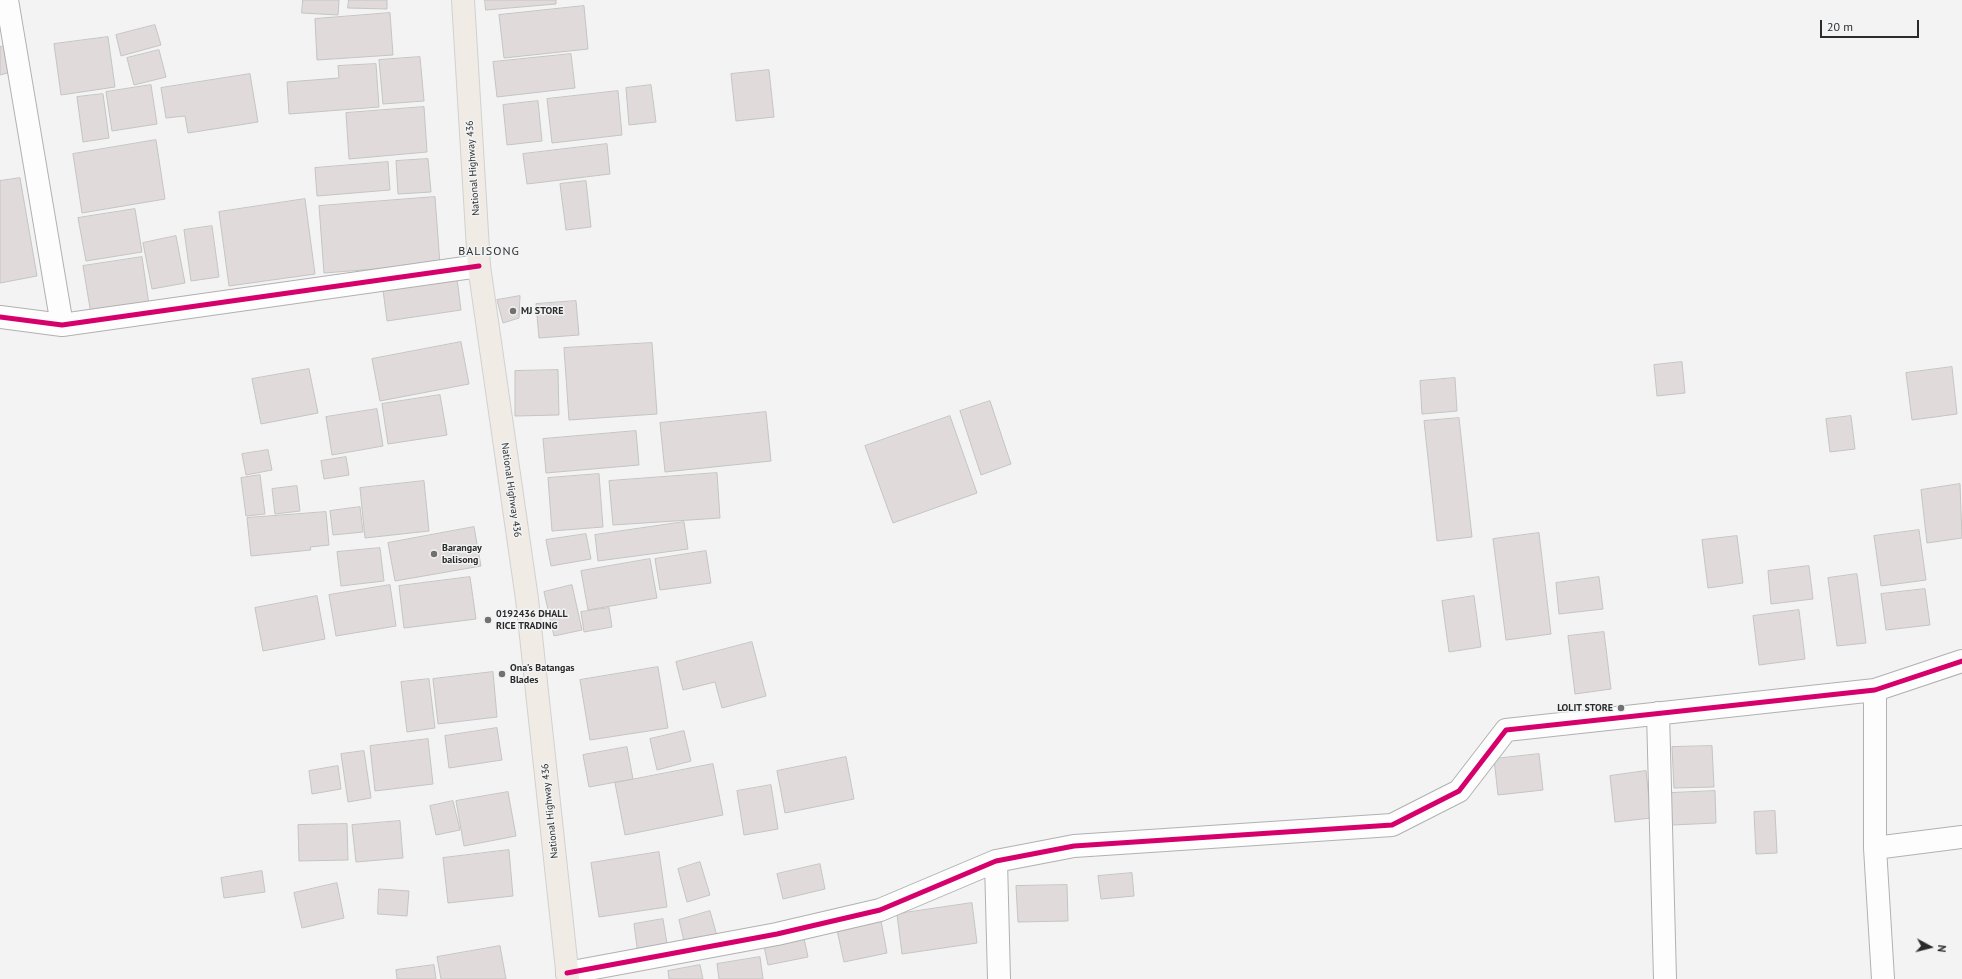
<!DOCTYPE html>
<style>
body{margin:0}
#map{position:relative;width:1962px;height:979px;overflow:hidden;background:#f3f3f3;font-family:"PT Sans",sans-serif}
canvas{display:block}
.north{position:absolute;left:1910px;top:927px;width:40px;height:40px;-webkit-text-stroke:3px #f2f3f4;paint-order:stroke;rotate:97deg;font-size:11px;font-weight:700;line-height:16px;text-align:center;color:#2b2b2b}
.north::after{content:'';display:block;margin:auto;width:14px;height:18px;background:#2b2b2b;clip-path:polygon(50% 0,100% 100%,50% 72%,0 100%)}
.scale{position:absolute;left:1820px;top:20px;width:99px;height:18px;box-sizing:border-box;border:2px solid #2b2b2b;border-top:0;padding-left:5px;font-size:12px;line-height:14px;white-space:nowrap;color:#2b2b2b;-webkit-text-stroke:3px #f2f3f4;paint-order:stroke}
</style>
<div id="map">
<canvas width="1962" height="979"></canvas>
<div class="north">N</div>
<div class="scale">20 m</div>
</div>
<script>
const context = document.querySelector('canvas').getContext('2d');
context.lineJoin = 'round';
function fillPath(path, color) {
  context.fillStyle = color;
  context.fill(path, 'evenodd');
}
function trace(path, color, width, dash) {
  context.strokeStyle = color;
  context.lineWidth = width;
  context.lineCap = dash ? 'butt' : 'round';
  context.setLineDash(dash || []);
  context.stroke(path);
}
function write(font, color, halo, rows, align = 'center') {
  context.font = font + ' "PT Sans",sans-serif';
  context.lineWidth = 3;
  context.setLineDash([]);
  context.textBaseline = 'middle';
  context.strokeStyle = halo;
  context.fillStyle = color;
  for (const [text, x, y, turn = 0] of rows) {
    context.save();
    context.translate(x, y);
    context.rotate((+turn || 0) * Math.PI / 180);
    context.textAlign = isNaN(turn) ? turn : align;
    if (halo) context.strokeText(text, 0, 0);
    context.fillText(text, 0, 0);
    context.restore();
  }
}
const building = new Path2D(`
 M303 0H339L338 15 302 13Z
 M349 0H387V9L348 8Z
 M485 0H556V4L486 10Z
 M584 6 588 49 504 58 499 15Z
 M390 13 393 55 317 60 315 19Z
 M155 25 161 45 121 56 116 35Z
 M108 37 115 87 61 95 54 44Z
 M8 45 15 71 0 75V47Z
 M159 50 166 77 134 85 127 58Z
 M571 54 575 88 497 97 493 62Z
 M420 57 424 101 383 104 379 60Z
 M376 64 379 107 289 114 287 82 339 78 338 66Z
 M769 70 774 117 736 121 731 74Z
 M250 74 258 122 188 133 185 116 166 118 161 88Z
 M151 85 157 124 112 131 106 92Z
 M651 85 656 122 629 125 626 88Z
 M618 91 622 135 552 143 547 99Z
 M103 94 109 138 83 142 77 97Z
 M538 101 542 141 507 145 503 105Z
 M424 107 427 152 349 159 346 113Z
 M156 140 165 199 82 213 73 154Z
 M607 144 610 174 527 184 523 154Z
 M428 159 431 192 398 194 396 161Z
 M388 162 390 190 317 196 315 168Z
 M20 178 37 276 0 283V181Z
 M586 181 591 227 566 230 560 184Z
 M435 197 440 264 324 273 319 206Z
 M305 199 315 274 229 286 219 212Z
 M135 209 142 252 86 261 78 218Z
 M212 226 219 277 191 281 184 230Z
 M176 236 185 283 152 289 143 243Z
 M142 257 149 305 91 314 83 266Z
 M456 271 461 310 387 321 382 282Z
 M520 296 519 318 503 323 497 300Z
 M576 301 579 335 539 338 536 304Z
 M461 342 469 384 380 401 372 359Z
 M652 343 657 414 569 420 564 348Z
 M1682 362 1685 393 1657 396 1654 365Z
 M1952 367 1957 414 1912 420 1906 373Z
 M309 369 318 413 261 424 252 379Z
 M558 370 559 415 515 416V371Z
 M1455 378 1457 411 1422 414 1420 381Z
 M440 395 447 435 388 444 382 404Z
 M990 401 1011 464 981 475 960 411Z
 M377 409 383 446 332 455 326 417Z
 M766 412 771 461 665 472 660 423Z
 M950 416 977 493 893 523 865 446Z
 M1851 416 1855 449 1830 452 1826 419Z
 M1459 418 1472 537 1437 541 1424 421Z
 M636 431 639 465 546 473 543 439Z
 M268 450 272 470 246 475 242 454Z
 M346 457 349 475 324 479 321 461Z
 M717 473 720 518 613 525 609 481Z
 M599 474 603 527 552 531 548 478Z
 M260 475 265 514 246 516 241 478Z
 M424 481 429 531 365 538 360 488Z
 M1960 484 1962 538 1927 543 1921 490Z
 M297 486 300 511 275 514 272 489Z
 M360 507 363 532 333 535 330 511Z
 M326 512 329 545 310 547 311 550 251 556 247 518Z
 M684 522 688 549 598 561 595 535Z
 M474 527 481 566 395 581 388 543Z
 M1919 530 1926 580 1881 586 1874 536Z
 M1539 533 1551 634 1506 640 1493 539Z
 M586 534 591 559 551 566 546 540Z
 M1737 536 1743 583 1708 588 1702 540Z
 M380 548 384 581 341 586 337 552Z
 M706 551 711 583 660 590 655 559Z
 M650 559 657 598 588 610 581 571Z
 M1809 566 1813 599 1771 604 1768 571Z
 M1857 574 1866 643 1837 646 1828 578Z
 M470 577 476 619 404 628 399 586Z
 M1599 577 1603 609 1559 614 1556 583Z
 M390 585 396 626 336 636 329 595Z
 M572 585 582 630 554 636 544 592Z
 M1925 589 1930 625 1886 630 1881 594Z
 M317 596 325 639 263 651 255 608Z
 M1474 596 1481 647 1449 652 1442 601Z
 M609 608 612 627 584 632 581 612Z
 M1799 610 1805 659 1759 665 1753 616Z
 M1604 632 1611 689 1575 694 1568 636Z
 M752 642 766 696 722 708 715 682 683 690 676 662Z
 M658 667 668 728 590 740 580 680Z
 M493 672 497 717 438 724 433 679Z
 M429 679 435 728 407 732 401 682Z
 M497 728 502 760 449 768 445 736Z
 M684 731 691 761 657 770 650 739Z
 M428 739 433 784 375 791 370 746Z
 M1712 746 1714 787 1674 788 1672 747Z
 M627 747 633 779 589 787 583 755Z
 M364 751 371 798 348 802 341 754Z
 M1539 754 1543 790 1498 795 1494 759Z
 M846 757 854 799 785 813 777 771Z
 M713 764 723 815 625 835 615 783Z
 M338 766 341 789 312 794 309 771Z
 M1646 771 1651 818 1615 822 1610 776Z
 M771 785 778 829 744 835 737 791Z
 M1715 791 1716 823 1672 825 1671 793Z
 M508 792 516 836 464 846 456 801Z
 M453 801 460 830 436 835 430 806Z
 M1775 811 1777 853 1756 854 1754 812Z
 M400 821 403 858 356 862 352 825Z
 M347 824 348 860 299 861 298 825Z
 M509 850 513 896 448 903 443 858Z
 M659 852 667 907 599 917 591 863Z
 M700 862 710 895 687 902 678 869Z
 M820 864 825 889 783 899 777 874Z
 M262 871 265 892 224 898 221 878Z
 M1132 873 1134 896 1101 899 1098 876Z
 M337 883 344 918 302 928 294 893Z
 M1067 885 1068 921 1018 922 1016 886Z
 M379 889 409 891 407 916 378 914Z
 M972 903 977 943 902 954 897 914Z
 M710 911 717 936 685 945 679 920Z
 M663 919 668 950 638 955 634 924Z
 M881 921 887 953 844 962 837 930Z
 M804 938 808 957 768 965 764 946Z
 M500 946 506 979H441L437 957Z
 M760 957 763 979H719L717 964Z
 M434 965 436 979H397L396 970Z
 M700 965 703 979H669L668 971Z`);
fillPath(building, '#e1dada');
trace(building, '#c4c4c4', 1);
const minor = new Path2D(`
 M7 0 62 325
 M0 317 62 325 479 266
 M1875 690V848L1883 979
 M1658 713 1665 979
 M1875 848 1962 837
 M996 861 999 979
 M567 973 777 934 880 910 996 861 1074 846 1392 825 1459 791 1506 730 1875 690 1962 661`);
const major = new Path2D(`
 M463 0 479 266 527 599 568 979`);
trace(minor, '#b1b1b1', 24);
trace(major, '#d1d1d1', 24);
trace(minor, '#fdfdfd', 22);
trace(major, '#f0ebe4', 22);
trace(new Path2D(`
 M0 317 62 325 479 266
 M567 973 777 934 880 910 996 861 1074 846 1392 825 1459 791 1506 730 1875 690 1962 661`), '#d6006c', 5);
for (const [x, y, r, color] of [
 [513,311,4,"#717171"],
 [434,554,4,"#717171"],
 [488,620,4,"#717171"],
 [502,674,4,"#717171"],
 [1621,708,4,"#717171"]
]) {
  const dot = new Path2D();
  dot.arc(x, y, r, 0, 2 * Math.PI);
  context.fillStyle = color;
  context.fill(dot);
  trace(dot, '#f2f3f4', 1.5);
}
write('10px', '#2b2b2b', '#f2f3f4', [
 ["National Highway 436",473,168,-94],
 ["National Highway 436",511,490,82],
 ["National Highway 436",550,811,-96]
]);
write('bold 10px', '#2b2b2b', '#f2f3f4', [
 ["MJ STORE",521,311],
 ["Barangay",442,548],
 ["balisong",442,560],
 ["0192436 DHALL",496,614],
 ["RICE TRADING",496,626],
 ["Ona's Batangas",510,668],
 ["Blades",510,680],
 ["LOLIT STORE",1613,708,"right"]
], 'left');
context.letterSpacing = '1px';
write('12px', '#2e2f30', '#f2f3f4', [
 ["BALISONG",489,252]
]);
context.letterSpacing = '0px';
</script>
